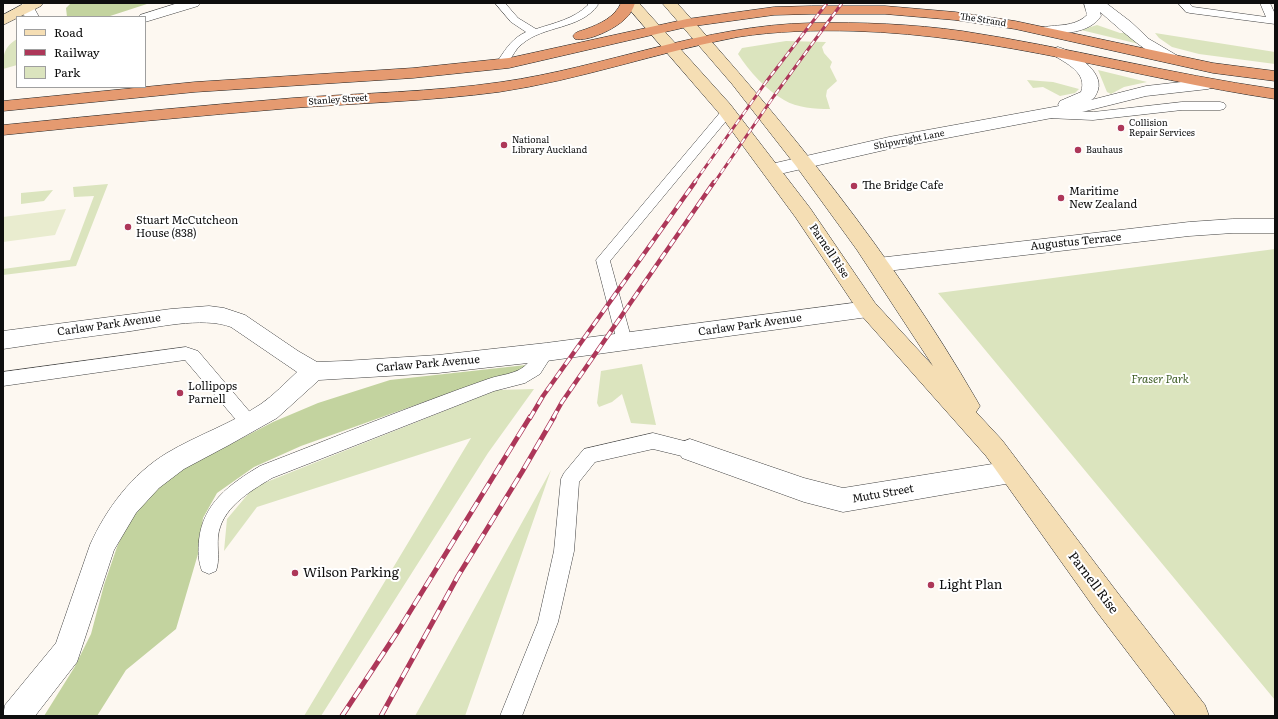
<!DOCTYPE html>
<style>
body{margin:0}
#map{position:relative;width:1278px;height:719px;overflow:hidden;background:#fdf8f1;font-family:Literata,serif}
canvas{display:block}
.frame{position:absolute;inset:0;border:4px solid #0e0e0e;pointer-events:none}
.legend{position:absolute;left:16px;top:16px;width:130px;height:72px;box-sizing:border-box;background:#fff;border:1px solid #9f9f9f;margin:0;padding:5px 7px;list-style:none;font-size:12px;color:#0e0e0e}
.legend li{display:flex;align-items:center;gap:8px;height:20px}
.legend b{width:20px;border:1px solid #9f9f9f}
</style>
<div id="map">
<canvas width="1278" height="719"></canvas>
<div class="frame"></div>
<ul class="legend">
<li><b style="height:5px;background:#f5deb4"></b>Road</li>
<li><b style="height:5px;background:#ad3759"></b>Railway</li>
<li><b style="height:11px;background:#dbe4be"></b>Park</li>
</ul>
</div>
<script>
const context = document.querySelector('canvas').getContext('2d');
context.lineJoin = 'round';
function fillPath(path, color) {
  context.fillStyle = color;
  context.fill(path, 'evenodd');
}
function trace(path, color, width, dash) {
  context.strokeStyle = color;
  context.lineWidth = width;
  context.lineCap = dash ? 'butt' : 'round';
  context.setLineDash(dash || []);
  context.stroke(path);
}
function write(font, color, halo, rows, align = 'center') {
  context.font = font + ' Literata,serif';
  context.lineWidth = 4;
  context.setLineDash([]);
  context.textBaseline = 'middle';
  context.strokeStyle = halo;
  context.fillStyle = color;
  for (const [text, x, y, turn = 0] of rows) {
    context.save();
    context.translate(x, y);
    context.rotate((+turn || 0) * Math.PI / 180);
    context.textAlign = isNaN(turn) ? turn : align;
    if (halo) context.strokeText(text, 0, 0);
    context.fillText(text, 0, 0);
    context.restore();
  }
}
fillPath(new Path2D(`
 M1097 25 1120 33H1127L1139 44 1081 30Z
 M1155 33 1275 52V64L1199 54 1172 47 1159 38Z
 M17 39V65L3 69C3 55 4 47 17 39Z
 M786 41 826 42 822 47 824 53 832 62 830 67 837 81 827 90 826 96 830 109C815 109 797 108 784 100 766 90 749 71 738 54L742 48Z
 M1098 70 1147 82 1124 87 1111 94 1107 92Z
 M1027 80 1053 82 1079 89 1075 93 1060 96 1043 87 1033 88Z
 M108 184 76 266 3 275V269L70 260 94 196 74 197 73 187Z
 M53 190 44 201 21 204V193Z
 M1275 249V700L938 293Z
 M642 364 656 425 631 423 622 394 612 402 599 407 597 403 601 371Z
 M534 389 488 453 321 716H304L471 438 257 507 224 551 227 519 254 487 497 390Z
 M551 470 465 716H415Z`), '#dbe4be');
fillPath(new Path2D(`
 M71 3H150L107 17H67L66 8Z
 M526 365 518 372 491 378 301 446 254 467 217 493 203 518 198 554 176 629 126 670 97 716H44L74 668 91 634 104 585 117 547 134 511 162 480 273 422 318 403 390 380Z`), '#c3d39f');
fillPath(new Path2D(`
 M66 209 55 235 3 242V217Z`), '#e9eccf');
const service = new Path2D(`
 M495 3H505L518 18 536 29C554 23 574 19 588 5L587 3H597L598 5C580 30 544 25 522 44 516 48 513 56 509 61L505 62 499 59C507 47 513 38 526 32L511 22Z
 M1178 3H1189L1193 7 1266 17 1260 3H1270L1275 14V24L1190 13 1186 12Z
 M1182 102H1220L1224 103 1226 106 1224 109 1220 110H1182L1093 120 1047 118 1043 117 1041 114 1043 111 1047 110 1093 112Z
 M727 108 731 109 733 112 731 115 610 261 632 341 630 345 624 347 618 345 596 260 723 109Z
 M546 346 552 347 554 352 540 374 525 383 494 391 272 478C249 492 221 508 218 537 217 549 220 560 216 571L209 574 202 571C198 561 198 550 199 540 203 503 230 484 260 466 335 437 411 406 488 379 496 376 506 375 514 372 531 367 533 350 546 346Z
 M186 347 198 351 255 418 258 423 255 428 249 430 243 428 185 360 3 386V372Z
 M653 433 696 444 699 450 696 456 690 458 653 449 595 462 579 482 574 551 558 622 522 716H500L538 622 554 551 561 479 564 473 584 449Z`);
const minor = new Path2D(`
 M28 3 32 4 39 17H25L20 7 22 4Z
 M178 3H200L198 6 145 22V17H138L140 15Z
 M1084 3H1106L1131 22 1149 39 1178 56 1181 59 1178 62C1159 67 1116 25 1100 12L1101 16C1089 34 1064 33 1044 35L1039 34 1037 31 1039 28C1055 24 1074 28 1087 15Z
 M1058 47C1073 51 1104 71 1098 90 1096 95 1095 98 1091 100L1146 86 1208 79 1214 81 1216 84 1214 87 1208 89 1146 96 1078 113 889 149 771 176 765 174 762 170 765 166 771 164 889 137 1059 106 1058 105 1060 101 1081 92C1088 73 1066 63 1053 55L1050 52 1053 49Z
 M1233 219H1275V233H1233L1189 236 878 272 871 270 868 265 871 260 878 258 1189 222Z
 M868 301 875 303 878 309 875 315 868 317 546 361 438 373 319 380 277 418 229 445 184 469 159 488 136 513 114 550 77 662 35 716H3L5 705 56 643 90 545C106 509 132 474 167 453 197 435 231 424 261 404 274 395 285 383 297 372L231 327C202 316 155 328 124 332 84 337 43 343 3 349V331L171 309 209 306 224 308 245 315 298 351 317 362 344 361 438 355 546 343Z
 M690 439 804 478 843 488 1011 461 1020 464 1023 472 1020 480 1011 483 843 512 804 502 682 458 678 450 682 442Z`);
const secondary = new Path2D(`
 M25 3H43L41 6 3 25V15Z
 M624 3H639L730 104 810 208 875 303 933 366 857 250 796 166 732 84 662 3H677C788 125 893 256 976 399L980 406 976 412 1002 440 1117 592 1205 705 1209 716H1176L1097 612 986 456 861 315 796 218 718 112Z`);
const trunk = new Path2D(`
 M621 3H635C633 9 630 15 625 19 615 29 588 42 575 39L573 36C576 31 581 31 586 29 600 24 615 17 621 3Z
 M812 6H885L955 12 1015 21 1213 63 1275 71V81L1213 73 1015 29 955 20 885 14H812L774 15 687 27 509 68 413 78 195 92 3 111V101L195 82 413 68 509 58 687 19 774 7Z
 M811 23C861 22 912 24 962 31 1067 47 1170 74 1275 89V99C1135 78 997 35 854 31 816 30 776 31 738 37 658 52 580 80 499 92 431 101 361 103 293 108 196 116 99 125 3 135V125C100 115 196 106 293 98 362 93 433 92 501 82 606 67 703 25 811 23Z`);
trace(service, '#414141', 1);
trace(minor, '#414141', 1);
trace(secondary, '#303030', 1);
trace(trunk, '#1f1f1f', 1);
fillPath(service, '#fff');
fillPath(minor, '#fff');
fillPath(secondary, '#f5deb4');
fillPath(trunk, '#e59a70');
const railFar2 = new Path2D(`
 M694 183 766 82 827 3
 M714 183 774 96 842 3`);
const railFar1 = new Path2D(`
 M530 418 543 396 695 182
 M553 418 562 402 714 182`);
const rail = new Path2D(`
 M342 716 398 631 530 417
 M381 716 458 576 522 472 554 417`);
trace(railFar2, '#ad3759', 3);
trace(railFar1, '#ad3759', 4.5);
trace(rail, '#ad3759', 5);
trace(railFar2, '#fff', 2, [6]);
trace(railFar1, '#fff', 3, [8]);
trace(rail, '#fff', 3.5, [11]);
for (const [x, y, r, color] of [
 [1121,128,4,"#ad3759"],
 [504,145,4,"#ad3759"],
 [1078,150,4,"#ad3759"],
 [854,186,4,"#ad3759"],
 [1061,198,4,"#ad3759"],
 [128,227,4,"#ad3759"],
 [180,393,4,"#ad3759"],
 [295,573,4,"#ad3759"],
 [931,585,4,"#ad3759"]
]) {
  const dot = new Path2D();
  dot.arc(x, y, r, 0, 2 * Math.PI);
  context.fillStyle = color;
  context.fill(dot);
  trace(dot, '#fff', 1.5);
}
write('9px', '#0e0e0e', '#fff', [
 ["The Strand",983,20,9],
 ["Stanley Street",338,100,-4],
 ["Shipwright Lane",909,140,-11]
]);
write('9px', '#0e0e0e', '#fff', [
 ["Collision",1129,123],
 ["Repair Services",1129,133],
 ["National",512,140],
 ["Library Auckland",512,150],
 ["Bauhaus",1086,150]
], 'left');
write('11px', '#0e0e0e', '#fff', [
 ["The Bridge Cafe",862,186],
 ["Maritime",1069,192],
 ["New Zealand",1069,205],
 ["Stuart McCutcheon",136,221],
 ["House (838)",136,234],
 ["Lollipops",188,387],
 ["Parnell",188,400]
], 'left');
write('11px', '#0e0e0e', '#fff', [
 ["Augustus Terrace",1076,242,-6],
 ["Parnell Rise",829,251,56],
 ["Carlaw Park Avenue",109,325,-8],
 ["Carlaw Park Avenue",750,325,-8],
 ["Carlaw Park Avenue",428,364,-5],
 ["Mutu Street",883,494,-10]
]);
write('italic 11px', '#3f5e26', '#fff', [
 ["Fraser Park",1160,380]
]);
write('13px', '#0e0e0e', '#fff', [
 ["Wilson Parking",303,573],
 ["Light Plan",939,585]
], 'left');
write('13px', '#0e0e0e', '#fff', [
 ["Parnell Rise",1093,583,53]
]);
</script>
